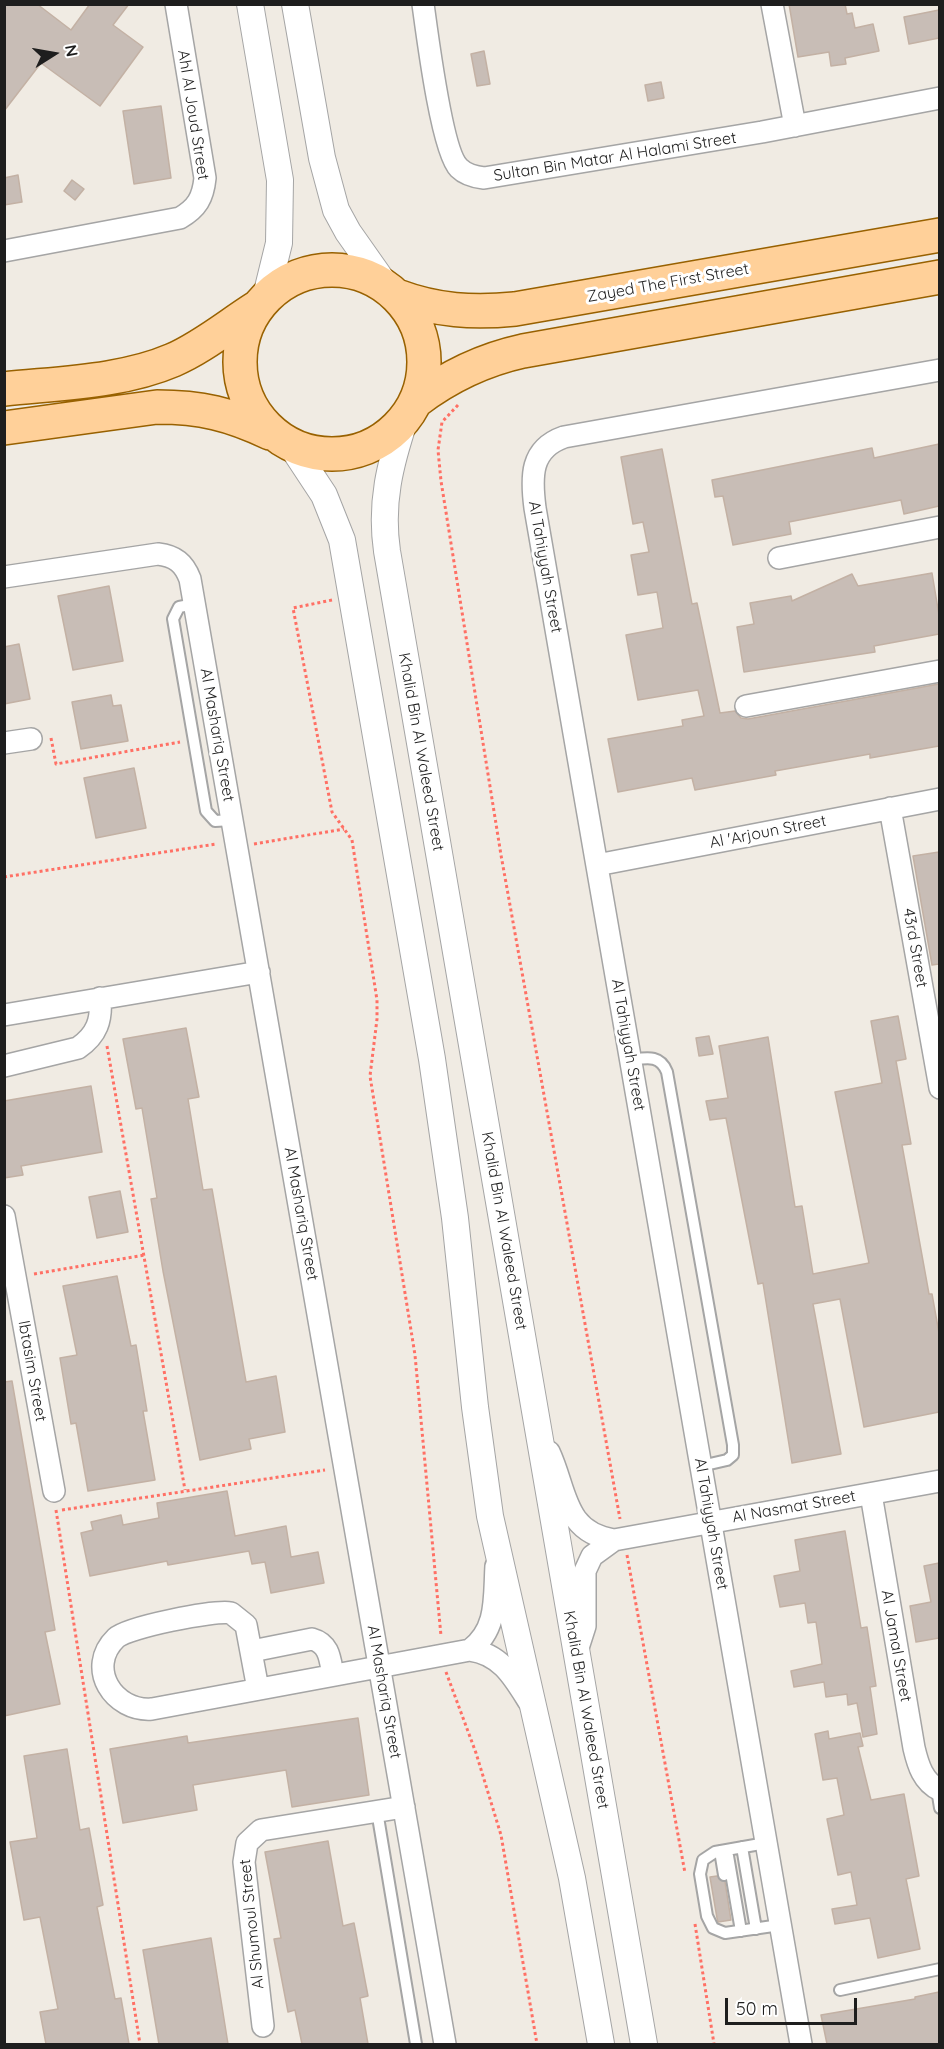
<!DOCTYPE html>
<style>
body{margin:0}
#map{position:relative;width:944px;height:2049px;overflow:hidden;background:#f0ebe3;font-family:Quicksand,sans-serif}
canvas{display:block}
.frame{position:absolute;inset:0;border:6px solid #1e1e1e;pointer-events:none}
.north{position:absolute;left:24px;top:24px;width:60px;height:60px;-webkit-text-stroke:4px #fff;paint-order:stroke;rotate:79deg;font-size:16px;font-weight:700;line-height:24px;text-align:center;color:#1e1e1e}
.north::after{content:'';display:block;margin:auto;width:21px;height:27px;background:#1e1e1e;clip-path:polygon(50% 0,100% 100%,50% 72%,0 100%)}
.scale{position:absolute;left:725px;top:1998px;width:132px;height:27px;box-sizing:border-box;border:3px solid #1e1e1e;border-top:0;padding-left:8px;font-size:18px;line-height:21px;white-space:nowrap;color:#1e1e1e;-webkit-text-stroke:4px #fff;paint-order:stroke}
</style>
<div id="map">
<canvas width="944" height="2049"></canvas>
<div class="frame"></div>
<div class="north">N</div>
<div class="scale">50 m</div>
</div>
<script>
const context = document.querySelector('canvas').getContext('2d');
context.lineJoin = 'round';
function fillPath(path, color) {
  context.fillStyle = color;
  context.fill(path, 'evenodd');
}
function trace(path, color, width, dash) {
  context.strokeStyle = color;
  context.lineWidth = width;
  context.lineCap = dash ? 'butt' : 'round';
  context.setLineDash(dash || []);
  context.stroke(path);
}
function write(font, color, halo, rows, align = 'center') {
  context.font = font + ' Quicksand,sans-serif';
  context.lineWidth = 6;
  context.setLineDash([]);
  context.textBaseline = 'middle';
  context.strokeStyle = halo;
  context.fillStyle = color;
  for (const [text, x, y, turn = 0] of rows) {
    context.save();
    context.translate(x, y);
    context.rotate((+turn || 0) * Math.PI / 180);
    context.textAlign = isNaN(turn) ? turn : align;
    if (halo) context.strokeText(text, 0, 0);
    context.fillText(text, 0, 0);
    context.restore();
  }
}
const building = new Path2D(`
 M4 4H37L71 30 90 4H129L113 25 143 47 100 106 41 63 4 111Z
 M789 4H845L847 14 852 13 855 28 873 24 879 51 845 58 846 64 831 66 829 52 798 57Z
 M939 10V38L909 44 904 17Z
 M484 51 490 84 477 86 471 54Z
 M661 82 664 98 648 101 645 85Z
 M161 106 171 178 134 184 123 111Z
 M18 175 22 202 4 205V178Z
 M72 180 84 189 75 200 64 191Z
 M939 444V506L904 514 901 500 789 522 791 534 733 545 723 496 715 497 712 480 872 448 874 458Z
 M662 449 692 604 697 603 720 713 735 711 741 718 748 719 939 684V746L870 758V754L775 771 776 775 695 790 692 778 618 792 608 739 683 726 682 720 704 716 698 690 638 700 626 635 663 628 657 592 638 595 631 555 649 552 643 522 633 524 621 457Z
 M932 573 939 615V634L874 646 875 652 744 672 737 627 754 624 750 603 791 596 792 601 852 574 858 586Z
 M109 586 123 661 73 670 58 596Z
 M19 644 30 699 4 704V647Z
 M111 695 113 706 121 705 128 741 81 749 72 702Z
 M134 768 146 828 96 838 84 778Z
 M939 852V964L932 965 913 856Z
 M898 1016 906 1059 896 1061 911 1144 902 1145 929 1294H932L939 1333V1412L864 1427 840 1299 813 1304 841 1454 792 1463 763 1283 758 1284 726 1118 710 1120 706 1101 728 1098 719 1046 768 1037 795 1207 802 1206 813 1274 869 1263 835 1092 882 1083 871 1021Z
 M186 1028 199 1097 188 1099 203 1190 212 1189 246 1382 276 1376 285 1432 249 1439 251 1449 200 1460 163 1271 151 1199 157 1198 142 1108 136 1109 123 1039Z
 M709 1036 713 1054 699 1056 696 1038Z
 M91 1086 102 1152 21 1166 23 1175 4 1178V1101Z
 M120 1191 128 1232 97 1238 89 1197Z
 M117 1276 131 1346 136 1345 147 1411H143L155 1480 88 1491 76 1423 71 1424 60 1358 77 1355 63 1286Z
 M12 1381 55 1630 45 1632 60 1704 4 1716V1382Z
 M227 1491 235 1536 286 1526 291 1557 318 1552 324 1583 271 1593 265 1562 252 1564 249 1551 168 1565 167 1561 90 1576 81 1533 93 1530 91 1522 121 1515 123 1525 159 1518 157 1503Z
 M845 1531 861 1628 867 1627 876 1686 870 1687 877 1734 863 1737 857 1703 848 1705 847 1694 826 1697 824 1682 794 1687 791 1671 822 1664 816 1622 808 1623 805 1603 780 1607 774 1576 800 1571 795 1540Z
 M939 1563V1638L916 1642 910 1606 931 1602 924 1566Z
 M358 1718 369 1795 292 1807 286 1770 193 1785 197 1810 123 1823 110 1749 187 1736 188 1743Z
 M828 1731 829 1739 860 1733 863 1746 858 1747 871 1800 904 1794 919 1876 906 1879 920 1949 878 1958 870 1918 835 1924 832 1909 857 1905 851 1872 838 1875 827 1819 844 1815 837 1778 823 1780 815 1734Z
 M67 1749 80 1830 89 1828 103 1905 97 1907 115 1999 121 1998 129 2044H46L40 2012 58 2009 40 1917 24 1920 10 1842 37 1838 24 1756Z
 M328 1841 343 1926 354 1923 368 1996 360 1998 368 2044H302L295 2010 288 2012 274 1939 281 1938 265 1852Z
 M717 1876 725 1882 731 1920 718 1922 717 1918 710 1877Z
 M211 1938 228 2044H159L143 1950Z
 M939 1992V2044H827L821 2015 915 1999V1997Z`);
fillPath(building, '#c8bdb6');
trace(building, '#c3b1a4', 1.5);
const service = new Path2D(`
 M195 604 179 607 173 619 206 811 215 821 232 820
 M630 1060C646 1058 660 1054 667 1072L733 1445V1455L727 1460 701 1466
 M937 1789 940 1808
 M377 1811 416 2044
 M766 1843 715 1852 703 1860 700 1874 707 1916 713 1928 725 1933 780 1925
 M742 1847 756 1929
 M727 1850 741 1931
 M720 1851 724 1875
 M840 1990 940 1969`);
const minor = new Path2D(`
 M423 4C427 33 442 152 459 168 466 175 475 177 484 178L762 132 940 98
 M772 4 795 126
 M4 251 180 218C197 208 203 198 205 178L176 4
 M779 558 940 527
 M4 577 158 554C175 556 184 563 190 579L445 2044
 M746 706 940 671
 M4 743 31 739
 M890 808 940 1088
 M597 865 940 799
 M4 1015 259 972
 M4 1066 78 1048C97 1035 102 1020 100 998
 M4 1216 54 1491
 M549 1452C567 1490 563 1532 614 1540L940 1481
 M871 1494 914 1748C918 1765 923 1782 940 1790
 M470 1650C498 1629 494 1598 496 1566
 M252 1651 312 1639C330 1644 330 1660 333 1675
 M576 1654 585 1626V1571L592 1556 614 1540
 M258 1689 246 1625 231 1613C214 1610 128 1627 116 1638 85 1668 114 1712 152 1709L470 1650C501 1654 514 1678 529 1702
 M263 2026 244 1862 247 1843 261 1830 404 1807
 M801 2044 535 508C531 477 530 449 564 437L940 370`);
const tertiary = new Path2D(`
 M250 4 280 180 279 243 266 296
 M295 4 322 158 336 210 348 232 386 286
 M405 419C390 464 380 503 387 551L644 2044
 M291 445 324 495 342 540 432 1059 455 1218 475 1407 490 1516 572 1878 601 2044`);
const primary = new Path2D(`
 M240 362a92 92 0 1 1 184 0a92 92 0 1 1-184 0Z
 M397 296C437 311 473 313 515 309L940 235
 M4 389C60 383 122 382 173 360 203 347 229 325 256 308
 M416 401C449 376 482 360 523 351L940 277
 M4 428 157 407C201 407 230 414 270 433`);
trace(service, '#a5a5a5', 14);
trace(minor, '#a5a5a5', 24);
trace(tertiary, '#a5a5a5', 28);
trace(primary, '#986100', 36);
trace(new Path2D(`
 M458 405 442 422 438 450 441 481 501 855 620 1519
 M332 600 293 608 332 812 352 840 377 1000V1019L370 1076 415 1355 441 1636
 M51 738 56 764 180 742
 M254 844 344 829
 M4 877 216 844
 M107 1046 185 1490
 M34 1274 145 1255
 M56 1510 140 2044
 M62 1510 325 1470
 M627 1555 685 1873
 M446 1672 476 1753 501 1835 537 2044
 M695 1924 714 2044`), '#ff7065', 3, [3, 3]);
trace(service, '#fff', 10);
trace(minor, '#fff', 21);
trace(tertiary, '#fff', 26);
trace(primary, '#ffd099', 33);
write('16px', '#1e1e1e', '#fff', [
 ["Ahl Al Joud Street",193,115,81],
 ["Sultan Bin Matar Al Halami Street",615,157,-9],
 ["Zayed The First Street",668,283,-10],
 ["Al Tahiyyah Street",545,567,80],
 ["Al Mashariq Street",217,735,80],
 ["Khalid Bin Al Waleed Street",421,752,80],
 ["Al 'Arjoun Street",768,832,-11],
 ["43rd Street",915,948,80],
 ["Al Tahiyyah Street",628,1045,80],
 ["Al Mashariq Street",301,1214,80],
 ["Khalid Bin Al Waleed Street",504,1231,80],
 ["Ibtasim Street",32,1371,80],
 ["Al Nasmat Street",794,1507,-10],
 ["Al Tahiyyah Street",711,1524,80],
 ["Al Jamal Street",896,1646,80],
 ["Al Mashariq Street",384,1692,80],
 ["Khalid Bin Al Waleed Street",586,1710,80],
 ["Al Shumoul Street",252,1924,-96]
]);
</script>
